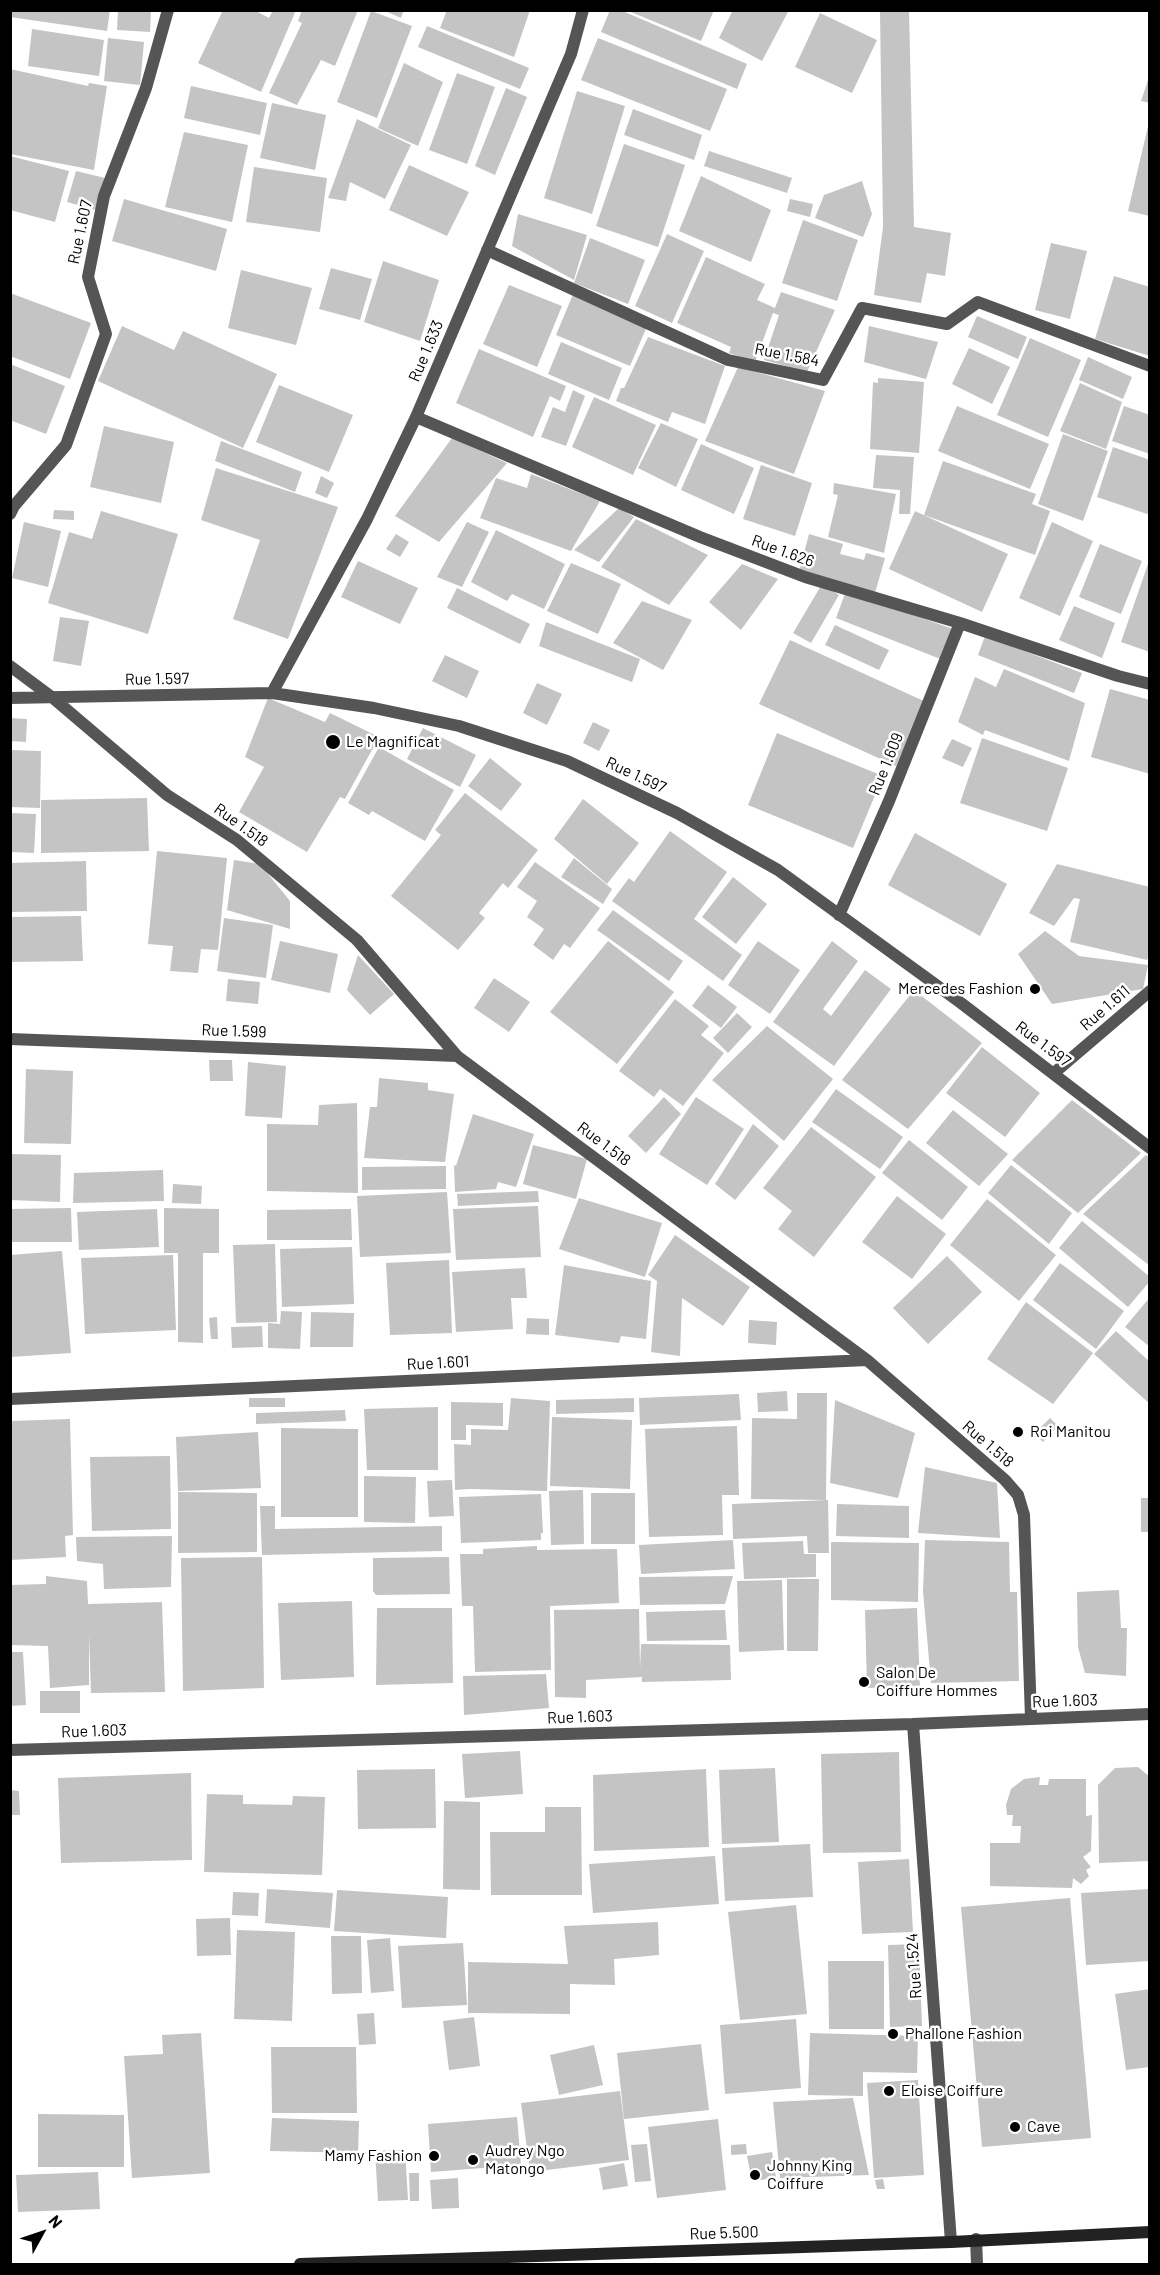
<!DOCTYPE html>
<style>
body{margin:0}
#map{position:relative;width:1160px;height:2275px;overflow:hidden;background:#fff;font-family:Barlow,sans-serif}
canvas{display:block}
.frame{position:absolute;inset:0;border:12px solid #000;pointer-events:none}
.north{position:absolute;left:12px;top:2203px;width:60px;height:60px;-webkit-text-stroke:4px #fff;paint-order:stroke;rotate:50deg;font-size:16px;font-weight:700;line-height:24px;text-align:center;color:#000}
.north::after{content:'';display:block;margin:auto;width:21px;height:27px;background:#000;clip-path:polygon(50% 0,100% 100%,50% 72%,0 100%)}
</style>
<div id="map">
<canvas width="1160" height="2275"></canvas>
<div class="frame"></div>
<div class="north">N</div>
</div>
<script>
const context = document.querySelector('canvas').getContext('2d');
context.lineJoin = 'round';
function fillPath(path, color) {
  context.fillStyle = color;
  context.fill(path, 'evenodd');
}
function trace(path, color, width, dash) {
  context.strokeStyle = color;
  context.lineWidth = width;
  context.lineCap = dash ? 'butt' : 'round';
  context.setLineDash(dash || []);
  context.stroke(path);
}
function write(font, color, halo, rows, align = 'center') {
  context.font = font + ' Barlow,sans-serif';
  context.lineWidth = 5;
  context.setLineDash([]);
  context.textBaseline = 'middle';
  context.strokeStyle = halo;
  context.fillStyle = color;
  for (const [text, x, y, turn = 0] of rows) {
    context.save();
    context.translate(x, y);
    context.rotate((+turn || 0) * Math.PI / 180);
    context.textAlign = isNaN(turn) ? turn : align;
    if (halo) context.strokeText(text, 0, 0);
    context.fillText(text, 0, 0);
    context.restore();
  }
}
fillPath(new Path2D(`
 M10 10H110L107 31 10 17Z
 M118 10H151L150 32 117 30Z
 M223 10H254L269 18 273 10H296L261 92 198 63Z
 M302 10H358L335 66 321 60 297 105 269 93 302 23 298 21Z
 M383 10H404L401 18Z
 M447 10H530L514 57 440 28Z
 M610 10H620L747 64 737 89 601 32Z
 M626 10H714L701 41Z
 M733 10H789L762 61 719 38Z
 M880 10H909L914 227 951 233 945 276 927 273 921 303 874 295 883 227Z
 M371 11 412 26 377 118 337 102Z
 M820 13 877 40 852 93 795 67Z
 M427 26 529 68 520 89 418 47Z
 M32 29 104 40 99 76 28 66Z
 M108 38 144 42 140 85 104 81Z
 M598 38 727 89 710 131 581 80Z
 M404 63 443 82 418 146 378 128Z
 M10 69 88 86 89 83 107 86 94 170 10 154Z
 M457 73 495 87 467 164 429 150Z
 M1149 77H1150V103L1141 101Z
 M191 86 267 103 260 135 184 118Z
 M506 88 527 97 495 175 475 166Z
 M577 91 625 106 592 214 544 198Z
 M272 103 326 115 315 170 260 158Z
 M633 109 702 135 694 160 624 135Z
 M1150 118V216L1128 211Z
 M357 119 411 145 385 199 350 182 346 201 328 198Z
 M184 132 248 145 232 222 165 207Z
 M624 144 685 165 658 247 596 226Z
 M709 151 792 178 787 193 704 166Z
 M10 156 69 171 55 222 10 210Z
 M409 165 469 192 447 236 389 210Z
 M254 167 327 178 320 232 246 222Z
 M76 171 105 178 96 210 67 202Z
 M701 176 771 210 751 262 679 231Z
 M862 181 872 214 863 237 815 218 824 195Z
 M124 199 227 229 216 271 112 241Z
 M790 199 813 204 810 217 787 211Z
 M518 214 587 235 574 280 512 246Z
 M803 220 858 240 837 301 782 283Z
 M667 234 704 251 672 323 635 306Z
 M590 238 645 260 628 304 574 283Z
 M1051 243 1087 251 1070 319 1035 310Z
 M706 257 765 284 757 300 775 308 781 292 835 310 807 372 764 360 779 315 773 313 755 362 729 353 731 347 677 323Z
 M383 261 439 280 420 341 364 322Z
 M331 268 372 279 360 320 319 309Z
 M241 270 312 288 296 345 228 328Z
 M1114 276 1150 287V356L1095 339Z
 M509 285 562 306 537 367 483 344Z
 M574 292 648 324 630 366 556 335Z
 M10 293 91 323 70 379 10 356Z
 M977 316 1027 337 1018 359 968 337Z
 M122 326 174 350 183 331 277 374 243 448 98 381Z
 M869 326 938 342 926 379 864 362Z
 M648 337 725 366 705 424 672 412 668 422 616 401 621 388H624Z
 M1030 338 1081 360 1048 437 997 415Z
 M561 342 622 368 609 400 548 374Z
 M969 348 1010 367 992 404 952 384Z
 M479 349 566 386 560 401 550 396 533 437 456 403Z
 M1088 357 1132 377 1123 399 1079 380Z
 M10 364 65 386 46 434 10 420Z
 M738 367 825 391 794 474 705 441Z
 M878 378 924 382 919 453 870 449 873 382 878 383Z
 M1080 383 1122 402 1106 449 1060 431Z
 M279 385 353 415 329 472 256 442Z
 M573 390 585 396 566 446 541 437 553 407 565 412Z
 M594 397 656 425 633 475 572 447Z
 M957 406 1049 444 1030 489 938 451Z
 M1124 406 1150 415V454L1112 441Z
 M661 423 698 439 676 487 638 468Z
 M104 426 174 442 161 503 90 487Z
 M1063 434 1108 451 1083 521 1038 504Z
 M452 438 507 463 439 542 395 516Z
 M221 441 302 472 295 492 215 461Z
 M701 444 754 468 734 514 681 490Z
 M1113 447 1150 460V515L1097 497Z
 M876 455 914 457 910 514H899L900 490 873 488Z
 M943 461 1036 494 1032 504 1050 511 1035 555 924 515Z
 M761 465 812 483 795 536 743 519Z
 M216 468 338 507 288 639 233 619 260 540 201 520Z
 M531 474 600 501 571 551 480 518 496 478 527 488Z
 M321 476 334 483 327 498 315 493Z
 M834 483 896 494 884 553 828 537 838 495 833 494Z
 M619 508 634 517 599 562 574 550Z
 M54 510 74 511V520L53 519Z
 M101 511 178 534 148 634 48 603 69 532 92 539Z
 M915 511 1008 554 982 612 889 569Z
 M636 519 708 555 669 605 601 567Z
 M24 522 61 531 48 587 12 578Z
 M467 522 489 532 462 587 437 577Z
 M1052 522 1093 541 1060 616 1019 598Z
 M496 530 565 564 544 609 512 594 507 601 471 582Z
 M396 534 409 542 400 557 386 549Z
 M809 534 843 544 840 554 864 560 866 553 885 558 875 593 799 572Z
 M1100 544 1142 561 1121 614 1079 597Z
 M358 561 418 588 400 624 341 597Z
 M1149 561H1150V652L1121 642Z
 M571 563 621 584 598 634 547 611Z
 M742 564 778 579 741 630 709 602Z
 M822 584 839 595 811 643 793 633Z
 M457 588 530 624 520 644 447 608Z
 M846 591 953 629 943 660 836 618Z
 M642 601 692 620 663 670 613 643Z
 M1074 606 1115 623 1102 658 1059 640Z
 M60 617 89 621 81 666 53 661Z
 M546 622 640 659 632 682 539 646Z
 M835 625 889 650 879 670 825 645Z
 M985 636 1082 673 1074 693 978 655Z
 M790 640 926 702 896 766 759 704Z
 M445 655 479 671 467 698 432 681Z
 M1004 669 1085 703 1069 761 985 730 983 735 958 722 975 677 996 687Z
 M537 683 562 694 547 725 523 713Z
 M1110 689 1150 700V774L1091 757Z
 M268 698 325 722 330 713 379 737 345 799 340 797 307 852 239 812 264 767 245 757Z
 M10 718 27 719 26 742 10 741Z
 M593 722 610 730 599 751 583 743Z
 M423 728 476 755 460 787 407 759Z
 M777 733 883 776 853 848 748 805Z
 M982 738 1068 768 1047 831 960 803Z
 M952 739 972 748 963 767 942 758Z
 M379 747 454 790 425 841 372 811 369 815 348 803Z
 M10 750 41 751 40 808 10 807Z
 M490 758 522 784 501 811 468 786Z
 M465 793 538 850 508 888 503 883 479 913 485 918 458 950 391 896 441 835 435 830Z
 M147 798 149 851 41 853V800Z
 M583 799 639 843 607 884 554 839Z
 M10 813 36 814 34 853 10 852Z
 M670 831 727 872 694 919 742 955 723 981 612 901 629 878 634 882Z
 M915 833 1007 884 980 936 888 885Z
 M157 851 227 858 218 950 201 949 198 973 170 971 173 946 148 944Z
 M574 858 612 889 603 904 561 877Z
 M234 860 260 864 290 901V929L227 910Z
 M86 861 87 911 10 912V863Z
 M535 862 600 908 570 948 564 944 553 960 533 945 544 929 527 917 537 901 517 887Z
 M1057 864 1150 887V950L1147 960 1070 942 1080 899 1074 898 1054 926 1029 913Z
 M733 877 767 904 736 944 702 917Z
 M613 910 683 961 669 981 597 930Z
 M81 916 83 961 10 962V917Z
 M224 918 273 925 266 978 217 971Z
 M1045 931 1079 956 1148 965 1143 989 1052 1004 1018 954Z
 M280 941 338 954 330 993 271 980Z
 M608 941 674 992 617 1064 550 1012Z
 M758 941 800 970 770 1014 728 985Z
 M832 941 858 961 823 1009 831 1016 865 970 891 989 834 1066 773 1022Z
 M358 955 394 994 370 1015 347 990Z
 M494 978 530 1002 509 1032 474 1008Z
 M228 979 260 982 258 1004 226 1001Z
 M708 985 737 1007 721 1028 692 1006Z
 M914 990 982 1043 908 1129 842 1080Z
 M675 999 709 1026 701 1035 724 1053 683 1106 660 1089 654 1097 619 1071Z
 M737 1013 752 1027 728 1053 713 1038Z
 M767 1026 833 1079 784 1141 712 1080Z
 M982 1047 1040 1093 1005 1137 946 1093Z
 M209 1060H232L233 1081H210Z
 M248 1062 286 1066 282 1118 245 1116Z
 M26 1069 73 1071 71 1144 24 1143Z
 M379 1078 428 1083V1090L454 1094 445 1162 364 1158 370 1107H377Z
 M836 1089 903 1137 880 1169 812 1122Z
 M664 1097 681 1114 646 1153 628 1136Z
 M696 1097 744 1129 707 1185 659 1154Z
 M1072 1100 1141 1153 1078 1213 1012 1160Z
 M357 1103 358 1193 267 1191V1124L318 1125 319 1105Z
 M953 1110 1008 1154 979 1186 926 1143Z
 M473 1114 534 1134 516 1187 498 1182 496 1189 455 1192 454 1165 456 1166Z
 M753 1124 779 1146 735 1200 715 1184Z
 M811 1127 876 1177 814 1257 778 1229 792 1211 763 1188Z
 M909 1140 968 1187 942 1220 882 1173Z
 M533 1145 587 1159 576 1199 523 1184Z
 M10 1154 61 1155 60 1202 10 1200Z
 M1146 1155 1150 1158V1266L1083 1214Z
 M1011 1165 1072 1213 1049 1244 988 1193Z
 M446 1166V1189L362 1190V1167Z
 M163 1170 164 1201 73 1203 74 1173Z
 M173 1184 202 1186 201 1204 172 1203Z
 M538 1191 539 1202 458 1206 457 1194Z
 M447 1192 451 1253 360 1257 357 1196Z
 M897 1196 946 1234 912 1279 862 1242Z
 M579 1198 662 1223 645 1277 559 1249Z
 M987 1199 1056 1255 1019 1301 950 1245Z
 M538 1206 541 1257 456 1260 453 1209Z
 M71 1208 72 1242H10V1209Z
 M164 1208 219 1209V1253H203V1343L178 1342V1253H164Z
 M157 1209 159 1247 79 1250 77 1212Z
 M351 1209 352 1240H267V1210Z
 M1082 1221 1150 1277V1281L1128 1307 1059 1248Z
 M675 1235 750 1287 723 1326 682 1298 680 1356 651 1352 657 1281 648 1275Z
 M275 1244 277 1322 236 1323 233 1245Z
 M352 1247 354 1304 282 1307 280 1249Z
 M62 1251 71 1353 10 1357V1255Z
 M173 1255 176 1330 85 1334 81 1258Z
 M947 1256 982 1292 928 1344 893 1308Z
 M449 1260 452 1333 390 1335 386 1263Z
 M1060 1263 1124 1311 1096 1349 1033 1300Z
 M564 1265 651 1281 646 1339 621 1336 619 1343 555 1335Z
 M525 1268 527 1298H511L513 1329 456 1332 452 1272Z
 M1150 1297V1347L1125 1327Z
 M1026 1302 1093 1353 1053 1404 987 1359Z
 M281 1311 302 1312 300 1349 268 1348V1323L280 1324Z
 M311 1312 354 1313 353 1347H310Z
 M217 1317 218 1339H211L209 1318Z
 M527 1318 549 1319V1335L526 1334Z
 M749 1320 777 1322 776 1345 748 1343Z
 M262 1326 263 1347 232 1348 231 1327Z
 M1116 1331 1150 1362V1404L1094 1354Z
 M787 1391 788 1411 758 1412 757 1393Z
 M797 1393H827L826 1500 751 1499 752 1418 797 1419Z
 M739 1394 741 1420 640 1425 639 1398Z
 M249 1398H285V1407H249Z
 M511 1398 550 1401 547 1491 469 1489 455 1490 454 1444 471 1445V1429L508 1430Z
 M634 1398V1412L556 1414V1400Z
 M835 1400 915 1433 898 1498 830 1483Z
 M451 1402 503 1403V1426L466 1425V1440H451Z
 M438 1407V1470H367L364 1409Z
 M345 1410 346 1421 256 1424V1413Z
 M552 1417 632 1420 630 1489 550 1486Z
 M1050 1418 1058 1426 1043 1442 1034 1434Z
 M70 1419 73 1535 65 1536 66 1557 10 1560V1421Z
 M737 1426 739 1495H722L723 1535 649 1537 645 1429Z
 M281 1428 358 1429V1517H281Z
 M258 1432 261 1488 178 1491 176 1437Z
 M170 1456 171 1529 92 1531 90 1457Z
 M925 1467 997 1483 1000 1538 918 1533Z
 M364 1476 416 1477 415 1523 364 1522Z
 M452 1480 454 1516 429 1517 427 1481Z
 M583 1490 584 1544 551 1545 549 1491Z
 M178 1492 257 1493V1552L178 1553Z
 M591 1493H635V1544H591Z
 M541 1494 543 1533H541V1540L461 1543 459 1497Z
 M1141 1498H1150V1532H1141Z
 M828 1500 829 1553H808L807 1536 733 1539 732 1504Z
 M837 1504 909 1506V1538L836 1536Z
 M260 1506H275V1529L442 1526V1551L262 1555Z
 M172 1536 171 1587 104 1589 103 1564 77 1561 76 1537Z
 M733 1540 735 1569 641 1574 639 1545Z
 M925 1540 1009 1542 1010 1592H1017L1019 1681 931 1683 923 1591Z
 M803 1541 804 1554H816V1577L744 1579 742 1543Z
 M831 1542 919 1543 918 1602 831 1600Z
 M537 1546V1550L617 1549 619 1603 550 1606 551 1670 475 1672 473 1606H462L460 1554H483V1549Z
 M262 1557 264 1688 183 1691 181 1558Z
 M449 1557 450 1594 376 1595 373 1591V1558Z
 M46 1576 87 1581 88 1604 162 1602 165 1692 91 1693 89 1633V1685L50 1688 48 1646 10 1645V1585L46 1584Z
 M733 1576 725 1604 640 1605 639 1577Z
 M787 1579H819L818 1651H787Z
 M782 1580 784 1650 739 1652 737 1581Z
 M1119 1590 1121 1628H1127L1126 1676 1085 1673 1078 1647 1077 1592Z
 M352 1601 354 1677 281 1680 278 1603Z
 M377 1608H452L453 1683 376 1685Z
 M917 1608 920 1686 867 1688 865 1610Z
 M639 1609 640 1669 641 1644 730 1645 731 1680 642 1682V1677L586 1680V1698L555 1697 554 1610Z
 M725 1610 727 1640 647 1641 646 1612Z
 M10 1652H23L26 1705 10 1706Z
 M546 1674 549 1708 464 1715 463 1676Z
 M40 1691H80V1713H40Z
 M520 1751 523 1794 465 1798 462 1754Z
 M899 1752 901 1852 823 1853 821 1754Z
 M1138 1767 1150 1777V1861L1099 1863 1098 1785 1115 1768Z
 M775 1768 779 1842 722 1844 719 1770Z
 M435 1769 436 1828 358 1829 357 1770Z
 M706 1769 709 1847 594 1851 593 1775Z
 M191 1773 192 1860 61 1863 58 1778Z
 M1040 1777 1039 1785H1048L1049 1779H1086V1816L1092 1815 1091 1851 1083 1857 1091 1867 1086 1870 1089 1876 1081 1884 1073 1878 1072 1888 990 1886V1843H1020L1021 1826H1012L1013 1815H1007L1006 1805 1011 1789 1024 1779Z
 M10 1790 19 1791 20 1815H10Z
 M207 1794 243 1795V1804L292 1805 293 1796 325 1797 322 1875 204 1872Z
 M444 1801 480 1802V1890L443 1889Z
 M545 1807H581L582 1895H491L490 1832H545Z
 M810 1844 813 1897 725 1901 722 1848Z
 M715 1856 719 1904 593 1913 589 1864Z
 M909 1859 913 1932 862 1934 858 1862Z
 M267 1889 333 1893 330 1928 265 1923Z
 M1150 1889V1961L1086 1965 1081 1893Z
 M337 1890 448 1897 446 1938 334 1931Z
 M233 1892 259 1893 258 1916 232 1915Z
 M1070 1898 1091 2138 982 2147 961 1907Z
 M796 1905 807 2014 740 2020 728 1912Z
 M230 1918 231 1955 197 1956 196 1919Z
 M658 1922 659 1955 614 1959 615 1985 570 1984V2014L468 2013V1962L568 1964 564 1926Z
 M237 1930 295 1932 292 2021 234 2019Z
 M331 1936H361L362 1993 332 1994Z
 M390 1938 394 1991 371 1993 367 1940Z
 M463 1943 467 2005 402 2008 398 1946Z
 M919 1944 922 2026 890 2027 888 1945Z
 M828 1961H884V2029H829Z
 M1150 1989V2067L1126 2070 1115 1994Z
 M374 2013 376 2044 359 2045 357 2014Z
 M474 2017 480 2066 449 2070 443 2021Z
 M796 2019 801 2088 725 2094 720 2025Z
 M201 2033 210 2173 132 2178 124 2056 163 2054 162 2035Z
 M810 2033 918 2036 917 2073 863 2072V2096L808 2095Z
 M701 2044 709 2110 624 2119 617 2053Z
 M594 2045 603 2085 559 2095 550 2055Z
 M271 2047H356L357 2113H272Z
 M918 2080 924 2175 874 2178 867 2083Z
 M620 2091 629 2160 530 2172 521 2103Z
 M853 2098 869 2175 780 2178 773 2102Z
 M38 2114 124 2115V2167H38Z
 M517 2117 521 2165 431 2172 428 2124Z
 M272 2118 359 2121 358 2153 270 2151Z
 M718 2119 726 2190 657 2198 648 2127Z
 M647 2144 651 2181 635 2182 631 2145Z
 M746 2144 747 2154 731 2155V2145Z
 M405 2150 408 2200 378 2201 375 2151Z
 M772 2152 776 2178 752 2181 747 2156Z
 M624 2163 628 2186 603 2190 599 2168Z
 M98 2172 100 2209 18 2212 16 2175Z
 M409 2173H419V2201H410Z
 M458 2178 459 2208 432 2209 430 2180Z
 M883 2179 885 2189H877L875 2180Z`), '#c4c4c4');
trace(new Path2D(`
 M487 250 728 360 823 380 862 308 947 324 978 302 1150 366
 M416 417 700 537 805 577 960 623 1118 676 1150 684
 M10 514 14 506 66 445 106 334 88 277 104 196 146 88 168 10
 M10 666 53 698 167 795 237 840 357 940 457 1056 867 1360 1005 1480 1018 1495 1024 1515 1031 1718
 M272 693 367 519 416 417 571 54 583 10
 M10 698 272 693 374 708 459 726 567 761 677 813 778 870 961 1003 1150 1148
 M839 915 889 801 960 623
 M10 1039 457 1056
 M1054 1073 1150 991
 M10 1399 867 1360
 M913 1724 951 2242
 M10 1750 913 1724 1150 1714
 M976 2239 977 2264`), '#555', 12);
trace(new Path2D(`
 M300 2264 951 2242 1150 2232`), '#222', 12);
for (const [x, y, r, color] of [
 [333,742,8,"#000"],
 [1035,989,6,"#000"],
 [1018,1432,6,"#000"],
 [864,1682,6,"#000"],
 [893,2034,6,"#000"],
 [889,2091,6,"#000"],
 [1015,2127,6,"#000"],
 [434,2156,6,"#000"],
 [473,2160,6,"#000"],
 [755,2175,6,"#000"]
]) {
  const dot = new Path2D();
  dot.arc(x, y, r, 0, 2 * Math.PI);
  context.fillStyle = color;
  context.fill(dot);
  trace(dot, '#fff', 2);
}
write('16px', '#000', '#fff', [
 ["Rue 1.607",80,232,-78],
 ["Rue 1.633",426,351,-67],
 ["Rue 1.584",787,355,11],
 ["Rue 1.626",783,551,20],
 ["Rue 1.597",157,679,-1],
 ["Rue 1.609",886,764,-68],
 ["Rue 1.597",636,775,25],
 ["Rue 1.518",241,825,36],
 ["Rue 1.611",1105,1008,-41],
 ["Rue 1.599",234,1031,2],
 ["Rue 1.597",1043,1044,37],
 ["Rue 1.518",604,1144,37],
 ["Rue 1.601",438,1363,-3],
 ["Rue 1.518",988,1444,41],
 ["Rue 1.603",1065,1701,-2],
 ["Rue 1.603",580,1717,-2],
 ["Rue 1.603",94,1731,-2],
 ["Rue 1.524",914,1966,-94],
 ["Rue 5.500",724,2233,-2]
]);
write('16px', '#000', '#fff', [
 ["Le Magnificat",346,742],
 ["Mercedes Fashion",1023,989,"right"],
 ["Roi Manitou",1030,1432],
 ["Salon De",876,1673],
 ["Coiffure Hommes",876,1691],
 ["Phallone Fashion",905,2034],
 ["Eloise Coiffure",901,2091],
 ["Cave",1027,2127],
 ["Audrey Ngo",485,2151],
 ["Matongo",485,2169],
 ["Mamy Fashion",422,2156,"right"],
 ["Johnny King",767,2166],
 ["Coiffure",767,2184]
], 'left');
</script>
